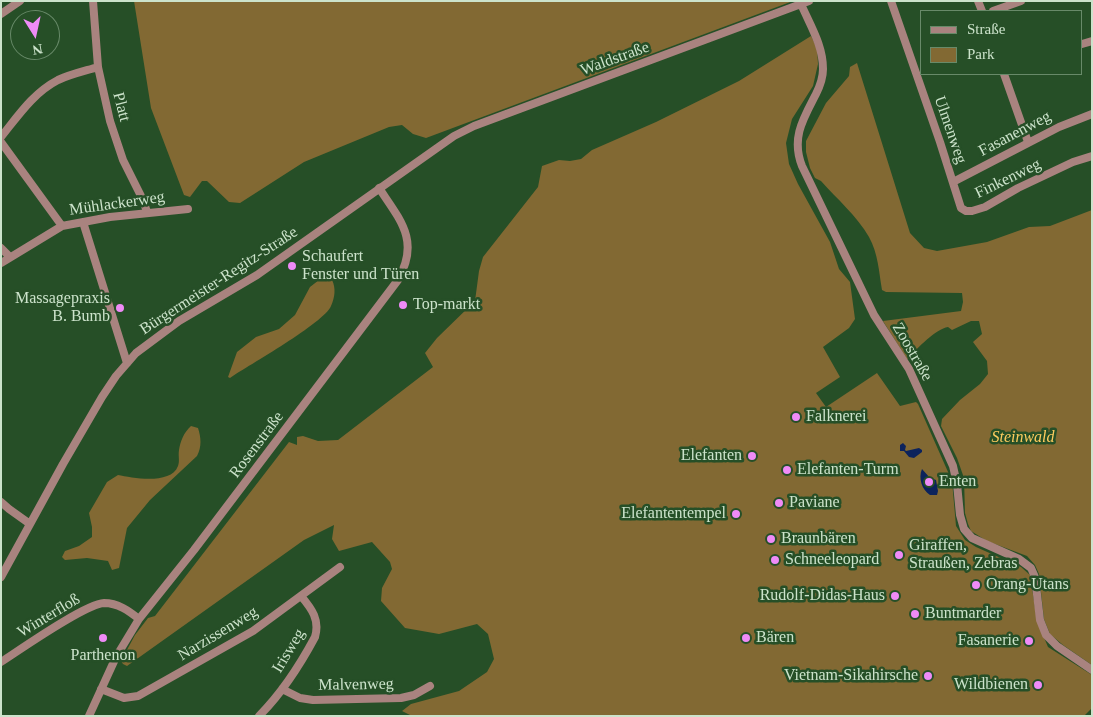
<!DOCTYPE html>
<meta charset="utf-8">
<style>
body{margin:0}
#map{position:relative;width:1093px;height:717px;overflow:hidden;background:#264f27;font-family:"Times New Roman",serif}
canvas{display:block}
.frame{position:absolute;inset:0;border:2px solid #cce3cb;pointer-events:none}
.legend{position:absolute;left:920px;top:10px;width:162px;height:65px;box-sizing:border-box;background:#264f27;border:1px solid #688a69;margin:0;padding:6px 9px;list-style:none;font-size:15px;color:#cce3cb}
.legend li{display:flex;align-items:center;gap:10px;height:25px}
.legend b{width:25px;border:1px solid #688a69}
.north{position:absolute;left:10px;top:10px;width:50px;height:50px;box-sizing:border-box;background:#264f27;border:1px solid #688a69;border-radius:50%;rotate:170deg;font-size:14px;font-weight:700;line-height:20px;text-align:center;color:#cce3cb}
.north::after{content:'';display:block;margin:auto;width:18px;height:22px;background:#ef8bf7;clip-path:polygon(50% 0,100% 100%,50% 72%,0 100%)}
</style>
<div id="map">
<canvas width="1093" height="717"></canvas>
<div class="frame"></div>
<ul class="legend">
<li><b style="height:6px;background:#a9837f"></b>Straße</li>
<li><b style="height:14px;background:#826933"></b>Park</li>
</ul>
<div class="north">N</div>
</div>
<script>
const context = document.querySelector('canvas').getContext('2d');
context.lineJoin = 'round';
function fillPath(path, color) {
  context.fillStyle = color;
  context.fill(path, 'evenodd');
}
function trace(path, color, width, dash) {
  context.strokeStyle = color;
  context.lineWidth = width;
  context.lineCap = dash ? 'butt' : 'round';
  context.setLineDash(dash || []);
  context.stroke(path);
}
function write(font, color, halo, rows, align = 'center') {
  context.font = font + ' "Times New Roman",serif';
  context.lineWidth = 5;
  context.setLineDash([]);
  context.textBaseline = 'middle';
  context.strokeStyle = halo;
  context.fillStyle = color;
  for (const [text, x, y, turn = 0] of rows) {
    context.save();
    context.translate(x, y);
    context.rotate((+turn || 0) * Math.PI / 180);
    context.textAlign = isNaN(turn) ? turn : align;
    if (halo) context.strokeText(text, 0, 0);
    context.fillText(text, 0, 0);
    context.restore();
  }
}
fillPath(new Path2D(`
 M134 1H793L426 138 413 134 402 125 389 127 304 162 240 203 229 202 207 181H202L190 197 184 195 151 108Z
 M811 36 817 48 818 64 813 86 792 119 786 143 789 164 798 184 830 242 839 269 850 282 855 319 849 328 823 347 840 377 816 393 826 407 877 373 900 406 916 402 918 404 952 481 956 526 965 540 976 547 1021 567 1030 575 1037 621 1048 647 1092 675V708L1084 716H412L402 711 411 704 459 691 487 672 494 659 488 634 477 624 439 634 405 628 381 601 382 588 392 569 390 562 372 542 339 551 332 539 334 525 304 540 127 666 123 664 121 661 135 635 148 618 155 616 289 442 297 445V437L303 436 318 441 338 440 433 367 425 353 437 338 475 301 479 271 483 257 538 187 542 166 559 160 570 161 581 159 592 150 656 122 739 81Z
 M857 63 910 233 924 248 937 251 987 242 1029 227 1050 226 1092 210V665L1063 645 1050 634 1044 619 1039 574 1035 565 1027 556 987 541 971 531 968 524 965 513 964 478 957 458 941 426 942 419 960 400 980 384 988 374 987 361 973 342 982 334 979 321H971L952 330 948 327C936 329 917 348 909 358L907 359 883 321 961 311 963 302 962 293 886 292 882 290C879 272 878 253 869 237 857 216 837 199 821 181L815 178 810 168 806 152V141L826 103 849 76 850 67Z
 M327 279 332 280C336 288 335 297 331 306 324 323 249 365 230 378L228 377 237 352 256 337 279 329 295 315 310 287 319 280Z
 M191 426 198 428C201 437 202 447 197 456L150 500 127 528 119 568 112 570 108 561 87 558 65 560 62 557 65 551 79 546 92 537V527L89 513 107 482 118 475C133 478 171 485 178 466 180 461 178 456 179 450 180 442 184 432 191 426Z`), '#826933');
fillPath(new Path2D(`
 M903 443 906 446 905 450 906 451 919 448 922 450V452L914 458 909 457 904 451H900V445Z
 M922 469 930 478 936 480 938 491 937 495H930C922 490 918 478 922 469Z`), '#0c235c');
trace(new Path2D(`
 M93 1 98 67 110 121 123 160 143 200 147 212
 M891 1 940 142 961 208 966 211H972L985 207 1018 188 1073 162 1092 156
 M978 1 982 11
 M801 4C810 25 823 45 823 69 823 78 820 86 816 94 803 119 791 138 802 166L874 315 909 369 953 466 957 484 960 515 964 529 972 538 1019 559 1031 568 1035 577 1040 620 1046 635 1057 646 1092 670
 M993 11 1021 1
 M1 14 20 1
 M1082 44 1092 41
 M1004 74 1028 142
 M1 137C18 116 33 93 58 80 71 74 85 71 98 67
 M1 142 62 226
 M953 182 1059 127 1092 114
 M83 222 127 363
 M1 248 10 257
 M1 263 62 226 110 217 188 209
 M1 502 9 509 30 524
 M1 577 63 464 102 397 116 376 136 353 179 321 257 275 454 136 474 126 809 1
 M1 662C21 649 85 604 104 603 118 603 129 611 139 619
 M101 689 124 698 138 696 253 631 340 567
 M282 689 300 698 313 700 401 698 414 695 430 686
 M89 716 116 657 139 619 194 550 398 280C420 241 401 221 379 188
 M259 716C282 693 300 665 315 637 320 620 312 609 301 596`), '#a9837f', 8);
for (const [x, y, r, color] of [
 [292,266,5,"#ef8bf7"],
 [403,305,5,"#ef8bf7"],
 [120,308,5,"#ef8bf7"],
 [796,417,5,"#ef8bf7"],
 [752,456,5,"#ef8bf7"],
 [787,470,5,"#ef8bf7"],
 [929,482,5,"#ef8bf7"],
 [779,503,5,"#ef8bf7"],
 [736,514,5,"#ef8bf7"],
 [771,539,5,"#ef8bf7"],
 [899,555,5,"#ef8bf7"],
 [775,560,5,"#ef8bf7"],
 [976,585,5,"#ef8bf7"],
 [895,596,5,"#ef8bf7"],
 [915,614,5,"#ef8bf7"],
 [103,638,5,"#ef8bf7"],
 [746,638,5,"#ef8bf7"],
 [1029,641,5,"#ef8bf7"],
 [928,676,5,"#ef8bf7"],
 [1038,685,5,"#ef8bf7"]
]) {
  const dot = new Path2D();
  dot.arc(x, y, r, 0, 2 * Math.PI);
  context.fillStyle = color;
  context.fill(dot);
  trace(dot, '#264f27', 2);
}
write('16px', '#cce3cb', '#264f27', [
 ["Waldstraße",615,59,-20],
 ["Platt",121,107,76],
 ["Ulmenweg",950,130,71],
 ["Fasanenweg",1015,134,-28],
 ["Finkenweg",1008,179,-26],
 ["Mühlackerweg",117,204,-8],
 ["Bürgermeister-Regitz-Straße",219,281,-33],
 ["Zoostraße",912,352,60],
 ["Rosenstraße",257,445,-53],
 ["Winterfloß",49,616,-31],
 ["Narzissenweg",218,634,-31],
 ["Irisweg",289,651,-59],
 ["Malvenweg",356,685,-1]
]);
write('16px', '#cce3cb', '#264f27', [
 ["Schaufert",302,257],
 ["Fenster und Türen",302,275],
 ["Massagepraxis",110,299,"right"],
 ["B. Bumb",110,317,"right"],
 ["Top-markt",413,305],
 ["Falknerei",806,417],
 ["Elefanten",742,456,"right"],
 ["Elefanten-Turm",797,470],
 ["Enten",939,482],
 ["Paviane",789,503],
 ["Elefantentempel",726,514,"right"],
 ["Braunbären",781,539],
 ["Giraffen,",909,546],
 ["Straußen, Zebras",909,564],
 ["Schneeleopard",785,560],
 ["Orang-Utans",986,585],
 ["Rudolf-Didas-Haus",885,596,"right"],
 ["Buntmarder",925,614],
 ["Bären",756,638],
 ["Fasanerie",1019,641,"right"],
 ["Parthenon",103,656,"center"],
 ["Vietnam-Sikahirsche",918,676,"right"],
 ["Wildbienen",1028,685,"right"]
], 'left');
write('italic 16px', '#fdcb5f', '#264f27', [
 ["Steinwald",1023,438]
]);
</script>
